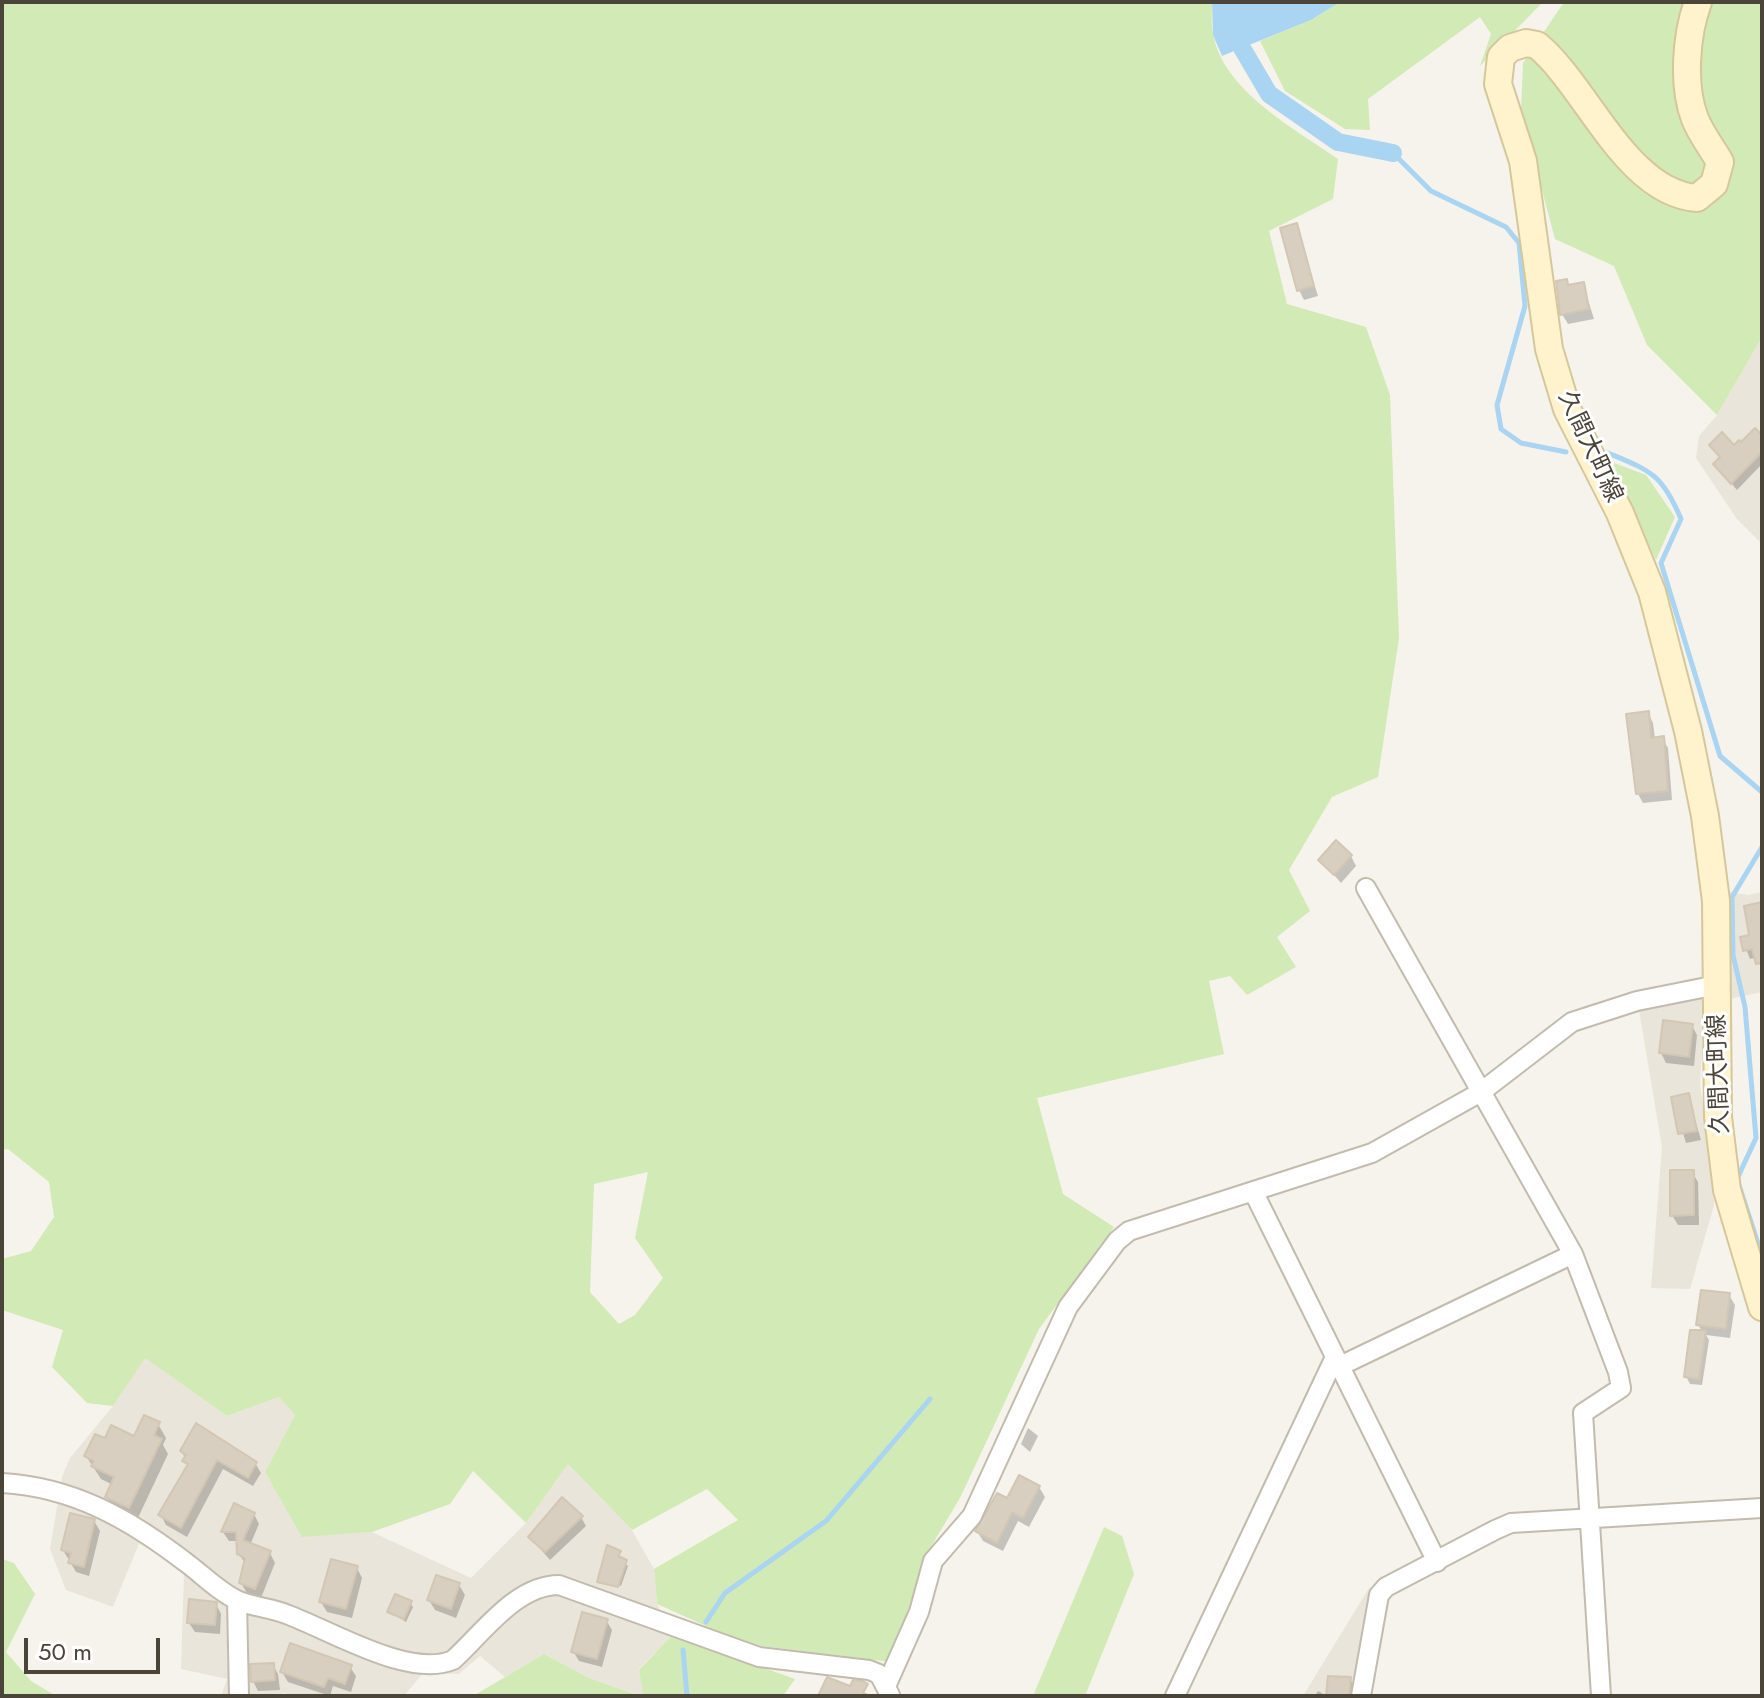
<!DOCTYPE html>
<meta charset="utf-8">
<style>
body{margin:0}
#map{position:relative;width:1764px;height:1698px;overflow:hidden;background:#f6f3ec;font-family:Jost,sans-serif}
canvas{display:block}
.frame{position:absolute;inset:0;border:4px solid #4b4439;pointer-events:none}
.scale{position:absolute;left:24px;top:1638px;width:136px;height:36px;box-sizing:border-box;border:4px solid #4b4439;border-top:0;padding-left:10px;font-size:24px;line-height:28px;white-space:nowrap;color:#4b4439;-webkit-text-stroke:6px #fff;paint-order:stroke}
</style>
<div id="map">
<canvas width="1764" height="1698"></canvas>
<div class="frame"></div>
<div class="scale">50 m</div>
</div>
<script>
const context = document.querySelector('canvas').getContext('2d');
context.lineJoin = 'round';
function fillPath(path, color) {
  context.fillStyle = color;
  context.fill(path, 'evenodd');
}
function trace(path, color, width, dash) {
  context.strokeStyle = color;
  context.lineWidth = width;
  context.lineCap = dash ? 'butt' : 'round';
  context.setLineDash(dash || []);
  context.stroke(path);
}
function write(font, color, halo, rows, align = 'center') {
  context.font = font + ' Jost,"Noto Sans JP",sans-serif';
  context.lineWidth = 6;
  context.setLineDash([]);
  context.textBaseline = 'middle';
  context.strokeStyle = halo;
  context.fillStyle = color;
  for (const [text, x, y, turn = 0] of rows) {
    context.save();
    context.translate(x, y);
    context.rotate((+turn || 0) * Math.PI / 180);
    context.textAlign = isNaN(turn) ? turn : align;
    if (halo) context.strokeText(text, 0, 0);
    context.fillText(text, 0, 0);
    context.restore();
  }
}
fillPath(new Path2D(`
 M1762 337V544L1737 519 1696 458 1699 436 1717 415Z
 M1724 891 1748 895 1762 892V992L1730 999Z
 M1706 978 1700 1087 1714 1152V1205L1690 1289 1651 1288 1662 1147 1639 1010 1628 995Z
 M144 1357 227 1416 279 1397 295 1415 265 1472 303 1536 372 1532 471 1578 526 1523 568 1464 632 1530 654 1569 657 1604 672 1635 639 1669 643 1696 589 1678 544 1654 505 1677 480 1656 459 1674 423 1673 404 1696H293L284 1693 280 1696H221L227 1679 181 1669 184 1573 140 1541 113 1607 66 1590 50 1549 62 1477 70 1458 113 1406Z
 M1369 1588 1391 1594 1370 1696H1303Z`), '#eae5da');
fillPath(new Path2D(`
 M2 2H1212C1212 12 1211 23 1213 33 1222 90 1295 129 1338 159L1333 199 1269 231 1287 304 1366 327 1390 395 1399 638 1378 777 1332 797 1289 870 1310 911 1277 937 1296 967 1247 995 1230 976 1209 981 1224 1054 1037 1098 1063 1194 1114 1227 1039 1329 961 1496 925 1557 891 1662 746 1644 657 1604 654 1569 738 1520 707 1489 632 1530 568 1464 526 1523 473 1471 450 1504 372 1532 302 1537 265 1472 295 1415 279 1397 227 1416 145 1358 113 1406 87 1403 52 1367 63 1330 2 1310V1259L31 1251 54 1217 49 1182 8 1149 2 1150ZM648 1172 635 1238 663 1278 635 1315 619 1324 590 1292 594 1184Z
 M1340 2H1543L1480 66 1491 34 1480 17 1368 99 1370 130 1345 129 1285 91 1260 41 1311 20Z
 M1564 2H1762V337L1717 415 1647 345 1614 266 1555 239 1521 111 1523 63Z
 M1609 461 1646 475 1675 517 1656 560Z
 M1104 1527 1122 1536 1134 1574 1085 1696H1033Z
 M2 1559 14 1563 35 1594 6 1652 31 1681 56 1696H2Z
 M672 1635 795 1679 783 1696H643L639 1670Z
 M544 1654 589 1678 641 1696H473Z`), '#d2eab5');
fillPath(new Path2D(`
 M1212 2H1340L1311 20 1222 56 1213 35Z`), '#a9d4f2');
fillPath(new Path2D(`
 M1296 225 1318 296 1304 300 1299 290Z
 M1566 281 1569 287 1583 284 1594 319 1568 324 1562 314Z
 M1762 438V464L1737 490 1715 464 1721 459 1711 445 1733 447Z
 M1648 713 1653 723 1655 739H1663L1668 748 1672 800 1643 803 1638 794Z
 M1351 856 1356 866 1341 883 1321 860Z
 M1762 904V956L1750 959 1742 938 1752 937Z
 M1692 1026 1697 1035 1694 1066 1666 1063 1661 1053Z
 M1688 1095 1701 1140 1686 1143 1673 1099Z
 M1692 1172 1698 1182 1699 1225H1678L1672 1215Z
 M1729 1295 1735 1305 1730 1338 1706 1335 1709 1340 1702 1385 1690 1384 1686 1376 1703 1332 1698 1325Z
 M158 1424 166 1438 163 1445 168 1454 137 1520 115 1510 107 1497 113 1485 101 1479 86 1456 106 1441 135 1438Z
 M1028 1428 1038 1436 1030 1452 1021 1444Z
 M182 1451 255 1463 261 1473 253 1486 223 1469 187 1537 166 1525 161 1515 188 1467Z
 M1039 1487 1045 1497 1029 1527 1018 1521 1003 1551 983 1541 977 1531 1008 1501Z
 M254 1514 259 1524 250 1545 270 1553 275 1563 261 1598 247 1593 241 1583 246 1565 239 1554 238 1541H229L223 1532Z
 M581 1517 586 1526 550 1560 530 1537Z
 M94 1521 100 1531 89 1576 76 1572 63 1550Z
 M619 1552 620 1559 628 1566 621 1586 600 1580Z
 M357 1568 362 1578 352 1618 327 1612 321 1602Z
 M459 1585 465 1595 456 1618 435 1610 429 1600Z
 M410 1603 413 1607 406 1622 390 1612Z
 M216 1604 221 1614 220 1634 195 1632 189 1623Z
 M606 1620 612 1630 602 1667 579 1661 573 1651Z
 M273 1665 278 1674 280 1690 258 1691 253 1681Z
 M350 1667 356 1676 351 1692 333 1686 330 1696 288 1682 282 1672Z
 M1350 1679 1356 1689 1355 1696H1328Z
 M1318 1691 1327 1696H1315Z`), '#0003');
trace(new Path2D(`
 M1393 153 1431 191 1506 227 1519 243 1525 306 1497 405 1501 429 1521 443 1566 452
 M1608 453C1651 471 1662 474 1681 519L1661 563 1720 756 1762 792
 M1762 847 1732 897 1733 955 1745 1007 1756 1138 1737 1179 1762 1256
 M706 1622 725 1593 826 1521 930 1399
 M683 1650 687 1696`), '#a9d4f2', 5);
trace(new Path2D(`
 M1242 48 1269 94 1338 142 1393 153`), '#a9d4f2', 18);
const building = new Path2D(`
 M1297 223 1314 286 1297 291 1280 228Z
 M1567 279 1568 285 1584 282 1589 309 1560 315 1556 281Z
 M1755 428 1762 435V452L1731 484 1713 464 1720 457 1709 445 1722 432 1734 445 1739 440 1741 442Z
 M1649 711 1651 738 1664 736 1668 791 1636 794 1626 714Z
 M1336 840 1352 855 1334 875 1318 860Z
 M1762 902V963L1756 964 1752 949 1743 951 1740 937 1749 935 1744 906Z
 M1663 1020 1693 1024 1689 1057 1659 1053Z
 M1689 1093 1697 1131 1678 1134 1671 1097Z
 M1670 1170H1694V1215L1670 1216Z
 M1701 1290 1730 1293 1726 1329 1696 1325Z
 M1690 1330H1706L1699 1379 1684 1377Z
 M144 1415 160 1422 154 1435 162 1439 129 1508 105 1497 114 1477 91 1466 94 1461 84 1456 95 1434 105 1438 111 1425 134 1436Z
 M196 1423 257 1462 248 1478 217 1460 181 1528 158 1515 188 1464 182 1461 186 1455 180 1451Z
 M1019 1475 1040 1486 1023 1518 1012 1513 997 1543 975 1531 997 1493 1007 1498Z
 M562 1497 583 1516 545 1552 528 1537Z
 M234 1503 255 1513 243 1540 271 1551 255 1589 239 1583 245 1558 237 1554 236 1532H221Z
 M70 1513 95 1519 84 1567 68 1563 71 1553 61 1550Z
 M607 1545 621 1551 618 1556 627 1560 618 1587 597 1582Z
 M331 1559 358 1566 346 1609 319 1602Z
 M436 1575 460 1583 451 1609 427 1600Z
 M395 1594 412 1601 404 1619 387 1612Z
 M189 1599 217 1602 215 1625 187 1623Z
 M582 1612 608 1619 597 1659 571 1652Z
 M290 1643 352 1665 345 1684 328 1678 324 1687 280 1672Z
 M274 1663 275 1680 251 1682 250 1664Z
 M1328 1676 1351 1677 1349 1696H1326Z
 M827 1677 850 1686 853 1680 863 1681 868 1684 863 1693 870 1696H818Z`);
fillPath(building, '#d8cfc1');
trace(building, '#d3c7b4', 2);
const street = new Path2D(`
 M1366 888 1573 1254 1618 1372 1621 1388 1583 1413 1601 1696
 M1254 1193 1437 1562
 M1340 1366 1573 1254
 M2 1483C73 1487 129 1519 184 1561 201 1573 220 1593 239 1601 254 1607 271 1608 286 1614 330 1630 409 1679 453 1660 483 1633 516 1585 559 1585L759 1657 869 1670 879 1674 890 1695
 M237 1600 239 1696
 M887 1684 919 1612 933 1561 972 1516 1068 1307 1117 1241 1129 1231 1372 1153 1481 1092 1572 1022 1637 1001 1717 985
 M1175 1696 1335 1357
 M1361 1696 1379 1595 1386 1587 1495 1530 1511 1523 1762 1508`);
const secondary = new Path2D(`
 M1698 2C1686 35 1682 85 1695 119 1701 134 1712 148 1720 162L1714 184 1697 198C1626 193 1587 86 1537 45L1526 43 1510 48 1501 57 1498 84 1523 161 1549 349 1567 409 1620 513 1652 592 1688 731 1705 816 1716 901 1718 1117 1727 1190 1762 1307`);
trace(street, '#c2bbae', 22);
trace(secondary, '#d6c79b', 30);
trace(street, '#fff', 18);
trace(secondary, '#fff3cd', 26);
write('24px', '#4b4439', '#fff', [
 ["久間大町線",1589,447,65],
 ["久間大町線",1720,1074,-92]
]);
</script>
